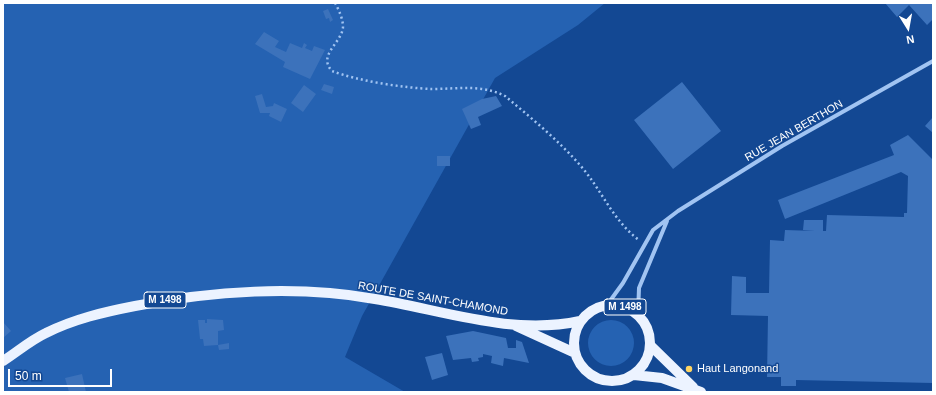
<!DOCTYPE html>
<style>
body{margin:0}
#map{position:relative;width:936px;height:395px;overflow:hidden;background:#134893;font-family:Helvetica,sans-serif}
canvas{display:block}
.frame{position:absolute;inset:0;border:4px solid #fff;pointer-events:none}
.north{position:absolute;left:888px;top:8px;width:40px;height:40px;-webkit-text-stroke:3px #134893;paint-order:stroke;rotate:169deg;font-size:11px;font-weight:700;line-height:16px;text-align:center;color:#fff}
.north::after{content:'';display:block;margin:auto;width:14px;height:18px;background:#fff;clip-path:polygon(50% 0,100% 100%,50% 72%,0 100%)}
.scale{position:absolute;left:8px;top:369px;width:104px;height:18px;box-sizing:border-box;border:2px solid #fff;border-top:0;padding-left:5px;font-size:12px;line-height:14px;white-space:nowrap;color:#fff;-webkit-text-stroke:3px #134893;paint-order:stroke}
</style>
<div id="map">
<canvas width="936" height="395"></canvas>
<div class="frame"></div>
<div class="north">N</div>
<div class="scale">50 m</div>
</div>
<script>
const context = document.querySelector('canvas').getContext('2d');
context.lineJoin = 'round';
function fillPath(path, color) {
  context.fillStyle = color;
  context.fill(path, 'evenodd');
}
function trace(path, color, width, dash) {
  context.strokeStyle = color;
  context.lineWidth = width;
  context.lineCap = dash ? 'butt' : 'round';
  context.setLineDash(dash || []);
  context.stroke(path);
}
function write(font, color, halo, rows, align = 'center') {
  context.font = font + ' Helvetica,sans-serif';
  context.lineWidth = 3;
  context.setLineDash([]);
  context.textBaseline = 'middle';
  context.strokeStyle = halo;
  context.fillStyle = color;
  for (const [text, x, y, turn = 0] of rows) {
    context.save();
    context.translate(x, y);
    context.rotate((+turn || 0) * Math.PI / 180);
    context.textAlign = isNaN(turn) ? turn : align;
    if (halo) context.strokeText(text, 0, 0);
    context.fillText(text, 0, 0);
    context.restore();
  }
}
fillPath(new Path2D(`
 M3 3H605L578 25 495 78 362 316 345 357 405 392H3Z
 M588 343a23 23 0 1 1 46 0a23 23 0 1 1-46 0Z`), '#2562b2');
fillPath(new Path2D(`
 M885 3H933V19L927 25 909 5 897 17Z
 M328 9 333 20 330 22 329 18 326 19 323 11Z
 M264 32 279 41 275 47 286 52 290 43 302 48 304 43 307 45 305 48 312 51 314 46 325 50 310 79 283 67 285 62 255 44Z
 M682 82 721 131 673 169 634 120Z
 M324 84 334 87 332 94 321 90Z
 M304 85 316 94 303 112 291 103Z
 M262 94 266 107 273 106 274 103 287 109 281 122 269 116 270 113H260L255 96Z
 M496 96 502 106 478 117 481 125 471 129 462 109 482 99Z
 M933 117V133L925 126Z
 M908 135 933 160V383L796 380V386H781V377H767L768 316 731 315 732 276 746 277V293H769L770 240 784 241 785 230 815 231 803 230 804 220H823V231H826L827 215 904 217V213H907L908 176 901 172 785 219 778 200 894 155 890 145Z
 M437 156H450V166H437Z
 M207 319 223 320 224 330 218 331V345L229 343V349L219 350 218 345 204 346 203 339H200L198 320H205V323H207Z
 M3 322 11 331 3 338Z
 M473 331 506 338 508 348H516V340L522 342 529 363 504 358 503 366 491 363 492 356 483 354V357L478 358 479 361 472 362 471 358 453 360 446 336Z
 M442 353 448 375 432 380 425 357Z
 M82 374 86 392H69L65 378Z`), '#3c72bb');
trace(new Path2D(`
 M335 3C339 10 343 19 343 27 342 43 317 55 332 71 358 81 404 88 432 89 458 89 481 84 505 96 530 117 557 139 579 164 601 188 612 220 639 240`), '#a1c4f2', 2.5, [2, 3]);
trace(new Path2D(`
 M607 305 623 283 653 230 678 211 782 146 933 61
 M638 314 639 288 667 221`), '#a1c4f2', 4);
trace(new Path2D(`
 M574 343a38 38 0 1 1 76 0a38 38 0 1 1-76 0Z
 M516 326 575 353
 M651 346 693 387
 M3 361C17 352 31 340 46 333 74 319 104 312 135 306 211 291 298 285 375 299 442 310 512 336 580 321
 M634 375 662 378 701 392`), '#ecf3ff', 10);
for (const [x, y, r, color] of [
 [689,369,4,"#ffd562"]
]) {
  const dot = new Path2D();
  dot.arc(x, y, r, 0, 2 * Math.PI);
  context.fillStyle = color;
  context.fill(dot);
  trace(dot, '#134893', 1.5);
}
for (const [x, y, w] of [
 [165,300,42],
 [625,307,42]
]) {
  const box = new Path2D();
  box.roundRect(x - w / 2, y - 8, w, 16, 3);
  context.fillStyle = '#134893';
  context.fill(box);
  trace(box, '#fff', 1);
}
write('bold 10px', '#fff', null, [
 ["M 1498",165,300],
 ["M 1498",625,307]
]);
write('11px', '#fff', '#134893', [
 ["RUE JEAN BERTHON",794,131,-30],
 ["ROUTE DE SAINT-CHAMOND",433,299,10]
]);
write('11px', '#fff', '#134893', [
 ["Haut Langonand",697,369]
], 'left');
</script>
